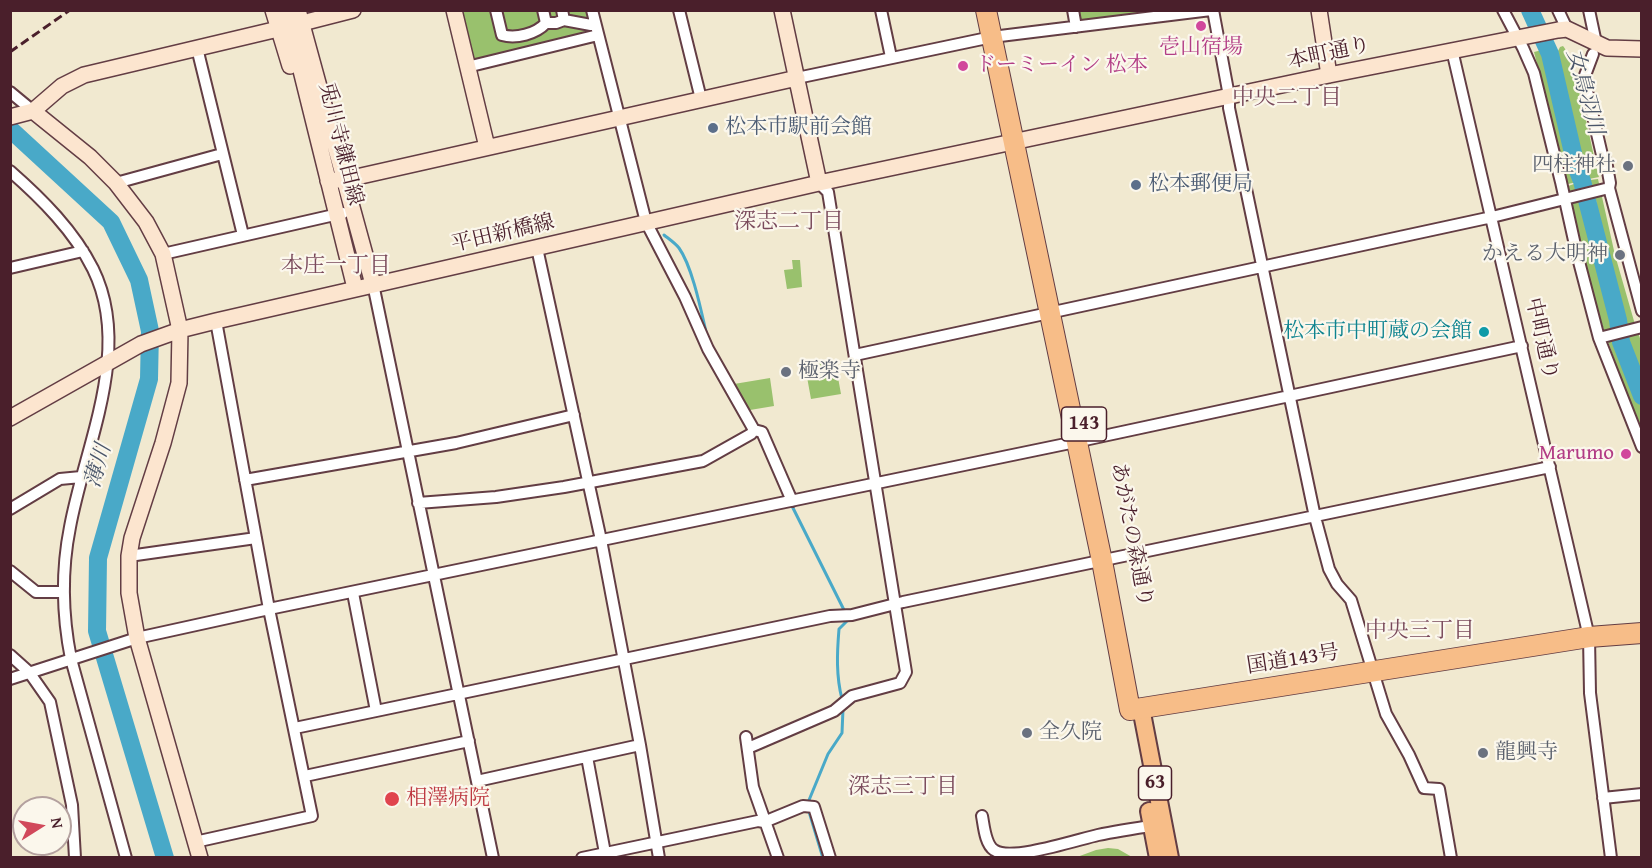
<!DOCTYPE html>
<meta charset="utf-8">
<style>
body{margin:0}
#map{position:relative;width:1652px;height:868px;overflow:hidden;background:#f1e9d0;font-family:"Gentium Book Plus",serif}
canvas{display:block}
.frame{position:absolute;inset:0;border:12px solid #4a1f2b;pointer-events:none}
.north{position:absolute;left:12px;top:796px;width:60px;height:60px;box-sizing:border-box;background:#fbf7ec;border:2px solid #b4a19f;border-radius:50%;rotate:79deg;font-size:16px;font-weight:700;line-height:24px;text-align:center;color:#4a1f2b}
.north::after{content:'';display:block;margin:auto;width:21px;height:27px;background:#d1495b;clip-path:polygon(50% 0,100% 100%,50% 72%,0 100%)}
</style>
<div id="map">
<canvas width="1652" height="868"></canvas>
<div class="frame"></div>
<div class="north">N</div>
</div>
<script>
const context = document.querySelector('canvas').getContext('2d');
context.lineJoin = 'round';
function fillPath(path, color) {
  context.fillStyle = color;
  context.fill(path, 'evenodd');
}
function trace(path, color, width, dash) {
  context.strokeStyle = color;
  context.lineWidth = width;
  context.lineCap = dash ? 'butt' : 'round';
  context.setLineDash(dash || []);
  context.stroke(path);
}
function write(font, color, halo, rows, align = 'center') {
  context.font = font + ' "Gentium Book Plus","Noto Serif JP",serif';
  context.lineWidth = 4.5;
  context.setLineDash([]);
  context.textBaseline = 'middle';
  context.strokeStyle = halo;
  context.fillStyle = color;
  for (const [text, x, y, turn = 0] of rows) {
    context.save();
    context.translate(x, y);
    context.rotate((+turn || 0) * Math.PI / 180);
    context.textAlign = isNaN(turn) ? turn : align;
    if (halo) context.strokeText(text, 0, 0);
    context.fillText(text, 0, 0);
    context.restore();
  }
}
fillPath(new Path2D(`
 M459 11H587L591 26 587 32 474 59 469 54Z
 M1078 11H1174L1084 22 1079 18Z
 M1563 46C1575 59 1593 154 1599 177L1589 179C1582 165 1582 149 1573 136L1558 51 1560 47Z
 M1542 50 1565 147 1577 182 1568 184 1534 52Z
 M1598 179 1615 255 1634 321 1641 341V385L1626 336 1625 323 1601 235 1596 200 1590 180Z
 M1577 183 1584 200 1616 320 1619 341 1641 404V426C1608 349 1581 268 1568 186Z
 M792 260H800L802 287 787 289 784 270 793 269Z
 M835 361 841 394 811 399 805 366Z
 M770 378 774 406 750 410 734 384Z
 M1108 848 1118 849 1132 857H1077L1096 850Z`), '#99c16d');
trace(new Path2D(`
 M664 235C669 239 675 243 679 248 692 266 701 310 706 332
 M791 504 845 612 847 621 839 629C837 653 836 676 842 699
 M823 858 807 805 828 754 842 733 843 709`), '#49a9c8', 3);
trace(new Path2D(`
 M1530 10 1550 54 1576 166 1582 181 1618 320 1621 342 1642 396
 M10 129 111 222 139 280 150 331 149 379 98 558 97 631 165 858`), '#49a9c8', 18);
const street = new Path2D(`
 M496 10 502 35C516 39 536 34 546 23
 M543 10 546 23H556L564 20
 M562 10 564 20 591 25
 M592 10 646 222 685 297 708 349 754 430
 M679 10 701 99
 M881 10 891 57
 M1073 10 1076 27
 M1213 10 1229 96V108L1315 517 1329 569 1337 584 1351 600 1386 714 1409 755 1424 788 1439 789 1451 858
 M1503 10 1523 48 1534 73 1561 182 1577 254 1599 338 1642 447
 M1558 10 1567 29
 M1589 10 1596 43
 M197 48 243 235
 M1452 50 1589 637 1590 693 1611 858
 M1593 54 1584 78 1602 155 1606 161 1610 183 1609 188 1642 311
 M467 67 598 35
 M797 78 992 37 1211 10
 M10 92 33 111
 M10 171C42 199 74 231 93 269 133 350 85 445 70 527 61 572 62 614 71 659L126 858
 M116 183 222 154
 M537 248 601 540 640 745 659 858
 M163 254 343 213
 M10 268 83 251
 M373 284 493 858
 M1599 338 1642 327
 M855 355 1492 217 1609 188
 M754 430 762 432 792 501
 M245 480 456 443 574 415
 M418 503 496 497 564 487 703 461 751 434 754 430
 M10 509 60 479 81 477
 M129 556 256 538
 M10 571 36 592H63
 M353 593 376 711
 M10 655 29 672 50 702 72 805 75 858
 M10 679 137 638 269 609 1080 441 1522 346
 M295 728 830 616 852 615 903 602 1550 467
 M746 737 753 787 778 858
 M748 748 834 711 852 696 900 683 906 672 828 192 819 183
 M587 757 605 853
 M305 776 469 741
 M477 781 640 745
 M1603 798 1642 794
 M982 816C984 826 985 844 994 850 1011 862 1076 840 1098 835 1117 831 1137 828 1157 825
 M195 842 312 816 269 609 216 321
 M582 858 758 821 764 822 803 806 814 807 830 858`);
const secondary = new Path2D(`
 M273 10 290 66
 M286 10 355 288
 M298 10 373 284
 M454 10 487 147
 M782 10 819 183
 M1319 10 1329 75
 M310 21 353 10
 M33 111 90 157 116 183 146 222 163 254 180 330 179 383 163 443 132 538 129 556V593L137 638 200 858
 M10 117 33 111 62 86 84 75 278 29
 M328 181 352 178 797 78
 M10 418 141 344 180 330 216 321 819 183 1329 75 1558 30 1567 29 1607 48 1642 49`);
const primary = new Path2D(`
 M1141 708 1170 858
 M1149 811 1158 858`);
const highway = new Path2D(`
 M986 10 1102 561 1130 710 1589 637 1642 633`);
trace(street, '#633d44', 14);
trace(secondary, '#633d44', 18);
trace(primary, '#633d44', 20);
trace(highway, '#633d44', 22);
trace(street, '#fff', 10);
trace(secondary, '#fce5cf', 15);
trace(primary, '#f7bd88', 16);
trace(highway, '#f7bd88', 20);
trace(new Path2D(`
 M10 52 70 10`), '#4a1f2b', 3, [9, 4.5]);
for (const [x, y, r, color] of [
 [1201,26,6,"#d1479c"],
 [963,66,6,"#d1479c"],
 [713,128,6,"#5c6f8a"],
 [1628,166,6,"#6b7280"],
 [1136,185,6,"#5c6f8a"],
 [1620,255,6,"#6b7280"],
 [1484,332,6,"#0f9aa8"],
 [786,372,6,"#6b7280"],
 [1626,454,6,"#d1479c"],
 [1027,733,6,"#6b7280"],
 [1483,753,6,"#6b7280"],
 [392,799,8,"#e0444e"]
]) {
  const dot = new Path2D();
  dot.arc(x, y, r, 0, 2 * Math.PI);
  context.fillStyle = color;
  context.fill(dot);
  trace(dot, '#fbf7ec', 2);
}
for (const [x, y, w] of [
 [1084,424,45],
 [1155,783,33]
]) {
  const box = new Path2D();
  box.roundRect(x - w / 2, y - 17, w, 34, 4.5);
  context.fillStyle = '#fbf7ec';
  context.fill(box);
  trace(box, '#4a1f2b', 1.5);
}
write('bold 20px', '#4a1f2b', null, [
 ["143",1084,424],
 ["63",1155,783]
]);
write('21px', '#b23c85', '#fbf7ec', [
 ["壱山宿場",1201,48],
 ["ドーミーイン 松本",975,66,"left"],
 ["Marumo",1614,454,"right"]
]);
write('21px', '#4a1f2b', '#fbf7ec', [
 ["本町通り",1329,54,-12],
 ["兎川寺鎌田線",340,144,76],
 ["平田新橋線",503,234,-13],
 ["中町通り",1541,339,77],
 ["あがたの森通り",1131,535,79],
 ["国道143号",1293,660,-9]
]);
write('21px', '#4e5e75', '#fbf7ec', [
 ["松本市駅前会館",725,128],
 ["松本郵便局",1148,185]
], 'left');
write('21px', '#5b616d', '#fbf7ec', [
 ["四柱神社",1616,166,"right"],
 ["かえる大明神",1608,255,"right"],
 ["極楽寺",798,372],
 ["全久院",1039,733],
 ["龍興寺",1495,753]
], 'left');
write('21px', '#0d838f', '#fbf7ec', [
 ["松本市中町蔵の会館",1472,332]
], 'right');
write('21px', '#be3a42', '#fbf7ec', [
 ["相澤病院",406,799]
], 'left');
write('italic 22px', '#4a566a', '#fbf7ec', [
 ["女鳥羽川",1584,92,75],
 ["薄川",99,466,-74]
]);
write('22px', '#7a4a5b', '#fbf7ec', [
 ["中央二丁目",1287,98],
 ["深志二丁目",789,222],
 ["本庄一丁目",336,266],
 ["中央三丁目",1420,631],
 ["深志三丁目",903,787]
]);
</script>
